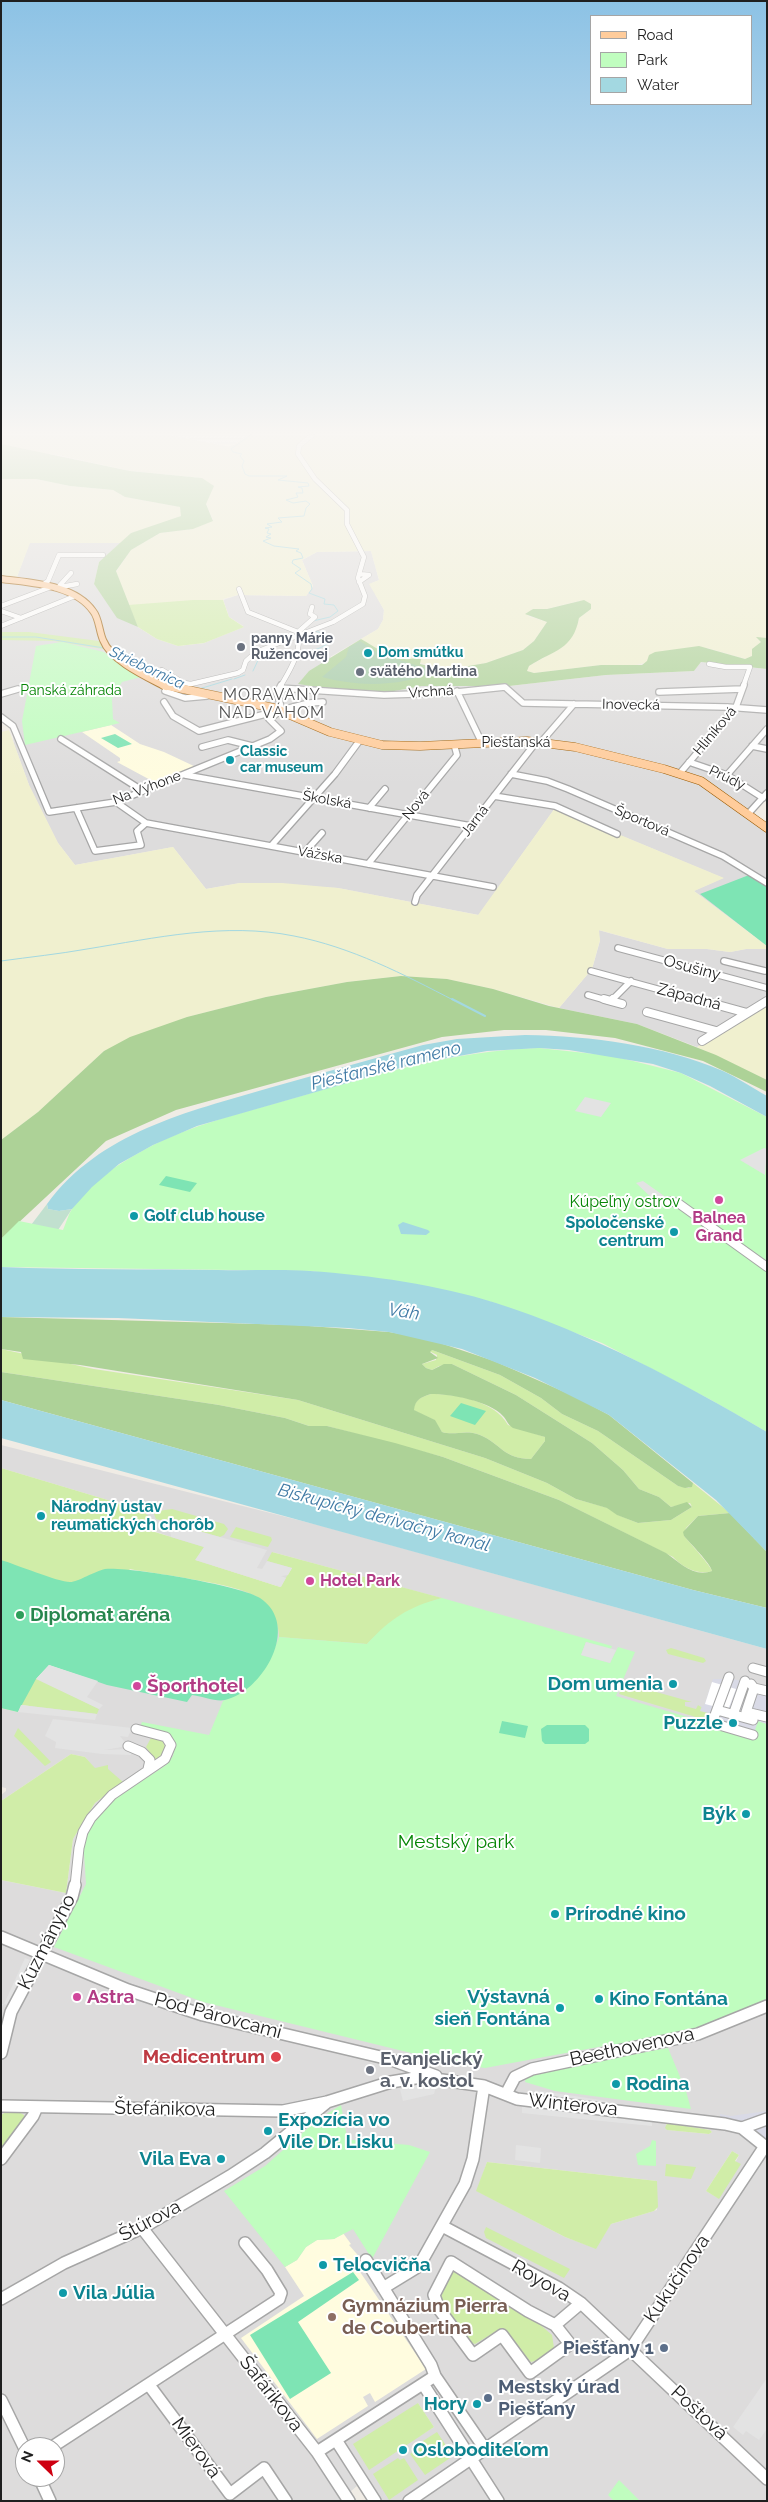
<!DOCTYPE html>
<meta charset="utf-8">
<style>
body{margin:0}
#map{position:relative;width:768px;height:2502px;overflow:hidden;background:#f0ece5;font-family:Raleway,sans-serif}
canvas{display:block}
.frame{position:absolute;inset:0;border:2px solid #1f1f1f;pointer-events:none}
.legend{position:absolute;left:590px;top:15px;width:162px;height:90px;box-sizing:border-box;background:#fff;border:1px solid #a5a5a5;margin:0;padding:6px 9px;list-style:none;font-size:15px;color:#1f1f1f}
.legend li{display:flex;align-items:center;gap:10px;height:25px}
.legend b{width:25px;border:1px solid #a5a5a5}
.north{position:absolute;left:15px;top:2437px;width:50px;height:50px;box-sizing:border-box;background:#fff;border:1px solid #a5a5a5;border-radius:50%;rotate:292deg;font-size:14px;font-weight:700;line-height:20px;text-align:center;color:#1f1f1f}
.north::after{content:'';display:block;margin:auto;width:18px;height:22px;background:#ce0011;clip-path:polygon(50% 0,100% 100%,50% 72%,0 100%)}
</style>
<div id="map">
<canvas width="768" height="2502"></canvas>
<div class="frame"></div>
<ul class="legend">
<li><b style="height:6px;background:#ffcc9b"></b>Road</li>
<li><b style="height:14px;background:#c0fdbf"></b>Park</li>
<li><b style="height:14px;background:#a3d8e1"></b>Water</li>
</ul>
<div class="north">N</div>
</div>
<script>
const context = document.querySelector('canvas').getContext('2d');
context.lineJoin = 'round';
function fillPath(path, color) {
  context.fillStyle = color;
  context.fill(path, 'evenodd');
}
function trace(path, color, width, dash) {
  context.strokeStyle = color;
  context.lineWidth = width;
  context.lineCap = dash ? 'butt' : 'round';
  context.setLineDash(dash || []);
  context.stroke(path);
}
function write(font, color, halo, rows, align = 'center') {
  context.font = font + ' Raleway,sans-serif';
  context.lineWidth = 4;
  context.setLineDash([]);
  context.textBaseline = 'middle';
  context.strokeStyle = halo;
  context.fillStyle = color;
  for (const [text, x, y, turn = 0] of rows) {
    context.save();
    context.translate(x, y);
    context.rotate((+turn || 0) * Math.PI / 180);
    context.textAlign = isNaN(turn) ? turn : align;
    if (halo) context.strokeText(text, 0, 0);
    context.fillText(text, 0, 0);
    context.restore();
  }
}
fillPath(new Path2D(`
 M29 543H121L99 562 94 584 102 595 138 627 157 639 178 646 204 643 243 626 229 617 223 600 238 595 306 596 313 586 302 560 317 552 371 551 379 580 370 584 384 610 383 620 378 629 330 657 389 692 422 686H509L606 675 694 671 701 662 767 669V796L753 812 767 823V946L694 891 723 878 555 808 479 915 338 888 240 883 206 889 173 847 75 865 58 843 29 785 14 744 11 725 1 718V576L17 577Z
 M598 930 668 949H707L730 952 746 949H767V1005L697 1047 637 1024 559 1008 592 969 600 941Z
 M1 1445 322 1526 767 1649V2501H367L357 2486 351 2491 357 2501H1V2151L24 2115 19 2112H6L1 2115V1880L66 1893 73 1839 95 1803 123 1782 94 1768 85 1757 71 1754 1 1801V1795L6 1791V1788L1 1787V1708L18 1712 241 1590 441 1598 272 1552 292 1568 281 1587 195 1560 171 1537 145 1528 141 1510 1 1468ZM666 2124 710 2130 712 2132 709 2134 668 2130ZM732 2151 739 2155 718 2198 706 2191ZM487 2162 657 2181V2210L611 2224 595 2248 565 2237 477 2191ZM529 2315 523 2354 505 2331 495 2332ZM418 2403 434 2427 394 2452ZM25 2447H55V2477H25Z`), '#dddcdc');
fillPath(new Path2D(`
 M111 725 140 744 164 752 196 767 156 783 117 762 120 761V758L82 732Z
 M343 2233 351 2244 349 2245 363 2261 356 2266 426 2369 375 2402 370 2393 363 2397 368 2406 317 2439 241 2338 304 2296 285 2267 297 2260 306 2247 317 2240 334 2239Z`), '#fffcdf');
fillPath(new Path2D(`
 M1 435H169L230 447 250 435H767V599L764 600H767V638H757L761 642 752 656 746 659 707 648 632 666 601 665 534 673 527 671 529 666 561 648 578 623 579 618 591 609 579 601 547 609H533L528 616 547 622 534 641 523 650 486 663 445 670 380 651 361 639 378 629 383 620 384 610 369 584 379 580 371 551 317 552 302 560 313 586 306 596 238 595 223 599 229 617 244 627 204 643 178 646 157 639 138 627 116 572 131 550 160 533 193 529 213 520 206 504 202 478 130 471 58 455 35 452 1 444Z
 M1 479H36L70 486 113 490 125 497 180 507 182 516 168 522 131 533 121 543H30L17 577 1 576Z
 M9 730 29 785 58 843 75 865 173 847 206 889 240 883H282L338 888 478 915 555 808 724 878 694 891 767 946V949H746L730 952 707 949H668L599 930 600 940 592 969 559 1008 493 989 447 979 401 976 347 982 266 997 187 1017 104 1051 38 1112 1 1140V732Z
 M767 1005V1080L697 1047Z`), '#f0f0cf');
fillPath(new Path2D(`
 M193 600H223L229 617 244 627 204 643 178 646 157 639 138 627 128 605Z
 M1 632H29L99 641 103 649 54 641 1 640Z
 M1 1349 94 1369 298 1400 485 1458 547 1483 576 1499 608 1508 618 1515 638 1523 671 1520 692 1507 690 1503 671 1507 659 1497 639 1489 623 1470 592 1443 516 1395 452 1364 439 1366 432 1370 426 1368 422 1364 436 1360 437 1355 429 1351 432 1350 500 1375 541 1398 562 1414 598 1431 678 1486 689 1488 693 1483 730 1513 698 1516 686 1528 684 1536C689 1542 711 1566 712 1571 699 1576 682 1567 673 1557L559 1500 443 1457 327 1426H309L285 1418 219 1405 1 1372Z
 M431 1394C457 1394 495 1401 508 1425L545 1437V1441L531 1459C504 1459 501 1444 480 1435 465 1429 455 1436 442 1432L434 1420 413 1410C415 1399 422 1397 431 1394Z
 M1 1468 141 1510 151 1518 145 1529 204 1547 196 1560 280 1587 292 1568 267 1561 272 1552 442 1598C413 1606 388 1622 367 1644L279 1637C279 1623 272 1606 259 1598 237 1583 160 1575 130 1569L36 1678 99 1709 97 1714 21 1705 18 1712 1 1708Z
 M172 1509 224 1524 228 1529 224 1535 220 1537 156 1519 154 1514 158 1511Z
 M236 1527 271 1537 272 1540 268 1547 230 1537Z
 M671 1648 704 1658 706 1661 703 1663 668 1654 666 1650Z
 M624 1683 692 1702H685V1706L696 1709 698 1705 712 1714 709 1721 619 1694Z
 M18 1728 51 1762 45 1766 14 1736Z
 M156 1736 162 1739 166 1749 161 1757 155 1760 146 1747 151 1738Z
 M71 1754 85 1757 95 1768 108 1765V1769L123 1782 95 1803 73 1839 66 1893 1 1880V1801Z
 M6 2112H19L24 2115V2121L1 2151V2115Z
 M667 2123 710 2130 712 2132 709 2134 667 2130 665 2128Z
 M732 2151 739 2155 735 2161 741 2164 719 2199 706 2191Z
 M487 2162 657 2181 658 2207 654 2211 611 2224 596 2249 565 2237 476 2191Z
 M666 2164 696 2167 691 2179 665 2176Z
 M486 2227 570 2269 564 2278 486 2238 484 2232Z
 M452 2265 529 2315 552 2335 554 2348 546 2358 531 2362 505 2331 495 2332 475 2344C465 2341 461 2334 455 2326 435 2299 437 2293 452 2265Z
 M418 2403 434 2427 369 2470 353 2444Z
 M437 2432 453 2456 425 2475 410 2454 414 2451 412 2448Z
 M398 2458 400 2460 404 2458 418 2480 389 2500 373 2474Z`), '#d0eda8');
fillPath(new Path2D(`
 M1 444 130 471 202 478 214 486 206 504 213 521 193 529 160 533 131 550 116 571 138 627 117 618 94 584 99 562 131 533 181 516 180 507 125 497 113 490 70 486 36 479H1Z
 M584 600 591 604V609L579 618C573 650 554 650 529 666L527 671 534 673 601 665H642L647 661 649 655 655 652 699 646 745 659 752 656V649L761 642 756 637 767 638V669L701 662 694 671 606 675 509 686H422L389 692 358 693 298 684 309 671 361 639C375 647 389 658 405 659 411 660 414 657 421 659L420 664 445 670 486 663 523 650 534 641 547 622 525 614 533 609H547Z
 M401 976 447 979 493 989 549 1006 637 1024 716 1055 767 1080V1092L703 1061 615 1038 546 1030H504L442 1037 176 1110 106 1141 1 1239V1140L38 1112 104 1051 130 1037 187 1017 266 997 347 982Z
 M1 1317 296 1325 389 1332 425 1338 494 1361 576 1397 609 1415 693 1483 692 1487 685 1488 678 1486 598 1431 562 1414 541 1398 500 1375 432 1350 430 1352 438 1358 422 1364 426 1368 432 1370 444 1364H452L516 1395 592 1443 623 1470 639 1489 659 1497 671 1507 687 1502 692 1507 671 1520 638 1523 617 1515 607 1508 576 1499 547 1483 485 1458 298 1400 80 1365 23 1359 21 1352 1 1349ZM431 1394C450 1394 490 1401 503 1416 507 1420 507 1424 513 1428L545 1437V1441L531 1459C504 1459 501 1444 480 1435 465 1429 455 1436 442 1432L435 1420 414 1410C415 1399 422 1397 431 1394Z
 M1 1372 219 1405 285 1418 309 1426H327L395 1443 443 1457 559 1500 666 1553C679 1562 694 1578 712 1571 711 1564 690 1543 684 1536L683 1532 698 1516 730 1513 767 1552V1608L693 1590 1 1400Z`), '#add297');
fillPath(new Path2D(`
 M47 1204 48 1209 59 1211 72 1209 58 1230 31 1225Z`), '#c1e0cf');
fillPath(new Path2D(`
 M360 641 380 654 435 671C403 687 357 687 322 677L346 657 349 647Z`), '#a4cba7');
fillPath(new Path2D(`
 M62 642 104 652 141 677 122 682 112 699 113 719 120 723 25 745 22 721 36 646Z
 M539 1048 613 1056 681 1073 767 1117V1432L711 1400 602 1343 495 1303 460 1294 400 1282 310 1271 1 1267V1239L19 1221 63 1230C66 1223 68 1215 72 1209 86 1187 112 1168 135 1155 182 1127 235 1115 287 1100 372 1076 450 1051 539 1048Z
 M442 1598 612 1646 611 1649 586 1642 581 1655 610 1663 618 1647 635 1652 616 1696 752 1736 758 1721 767 1724V2003L696 2030 661 2039 609 2045 485 2068 452 2063 203 2002 54 1947 86 1884 83 1837 100 1809 166 1765 173 1756 175 1744 140 1727 142 1722 209 1735 223 1701 235 1696 271 1658 279 1637 367 1644C391 1618 408 1607 442 1598Z
 M668 2048 686 2091 691 2109 555 2091 525 2082 526 2076 582 2063Z
 M341 2105 347 2137 352 2140 409 2145 430 2152 372 2259 353 2229 334 2239 317 2240 306 2247 297 2260 285 2267 224 2191 265 2166 317 2120Z
 M652 2140 656 2141V2166L638 2165 636 2154 650 2146Z
 M619 2480 640 2501H614L608 2495Z`), '#c0fdbf');
fillPath(new Path2D(`
 M115 734 132 744 118 748 101 738Z
 M749 875 767 885V946L700 894Z
 M166 1176 197 1183 190 1192 159 1185Z
 M461 1403 486 1411 475 1425 450 1416Z
 M1 1560C15 1564 58 1582 70 1582 78 1582 95 1571 105 1569 127 1566 243 1586 260 1598 302 1626 262 1692 225 1700 216 1702 201 1696 192 1695L187 1702 107 1685 49 1665 36 1679 18 1712 1 1708Z
 M502 1721 528 1726 525 1738 499 1733Z
 M547 1725H585L589 1729V1741L585 1744H545L542 1741 541 1729Z
 M353 2272 359 2280 298 2322 331 2373 290 2399 250 2335Z`), '#7ee4b4');
fillPath(new Path2D(`
 M585 1097 611 1103 601 1117 575 1111Z
 M764 1148 767 1149 765 1175 740 1160Z
 M643 1181 667 1198 656 1202 636 1183Z
 M169 1523 267 1550 257 1568 262 1569 267 1561 292 1568 288 1575 281 1576 286 1578 281 1587 195 1560 204 1547 171 1537Z
 M586 1642 616 1650 610 1663 581 1655Z
 M49 1665 98 1681 87 1697 103 1705 99 1709 36 1679Z
 M21 1705 97 1714 95 1720 18 1712Z
 M53 1719 132 1728 128 1737 120 1736 128 1746 104 1750 131 1749V1755L102 1754 55 1748 56 1742 45 1736Z
 M25 1958 30 1960 9 2005 4 2004 1 2008V2004H4Z
 M422 2084 436 2086 434 2094 403 2101 400 2089Z
 M535 2090 607 2101 611 2107 537 2095Z
 M522 2107 652 2120V2126L522 2113Z
 M516 2145 541 2148 540 2163 515 2160Z
 M767 2378V2429L759 2440 746 2431 743 2435 733 2427Z`), '#e3e3e3');
fillPath(new Path2D(`
 M724 1676 767 1689V1724L758 1721 753 1736 708 1723 712 1714 700 1711 702 1706 696 1705 704 1706 713 1679H723Z
 M767 2111V2140L750 2125 720 2117V2114L731 2116Z`), '#d9dae6');
fillPath(new Path2D(`
 M525 1035C593 1036 661 1045 723 1071 738 1078 753 1088 767 1096V1117L710 1086 681 1073 653 1064 569 1050 539 1048 487 1051 414 1064 197 1126 153 1145 119 1164 92 1187 72 1209 59 1211 48 1209 47 1204C100 1132 187 1112 269 1088 320 1074 371 1059 423 1045L457 1039Z
 M403 1222 428 1230 430 1232 426 1235 401 1234 398 1225Z
 M1 1267C73 1270 146 1269 218 1270 248 1271 280 1269 310 1271 370 1275 439 1285 496 1303 592 1334 680 1381 767 1432V1552L716 1500 609 1415 535 1378 462 1349 389 1332 348 1328 118 1318 1 1317Z
 M1 1400 693 1590 767 1608V1649L1 1438Z`), '#a3d8e1');
fillPath(new Path2D(`
 M712 1682 736 1689 728 1710 705 1704Z`), '#fff');
trace(new Path2D(`
 M251 435 231 449 233 452 242 454 240 456 244 461 242 466 245 474 249 476H287L278 480 308 483 309 486 298 487 302 488 303 493H296L298 497 286 500 293 503 306 501 310 504 306 508 304 516 278 518 282 522 267 524 272 527 265 528 269 529 267 533 271 534 266 537 271 538 263 541 274 546 299 549 296 551 301 553 303 558 293 560 292 563 301 569 295 573 311 584 312 589 309 593 325 599 324 604 334 605 338 611 330 617 313 621
 M1 637H36L104 648
 M111 650 159 672 178 684
 M253 671 260 656 265 653C287 650 313 657 331 641V636L315 631
 M234 679 245 675
 M199 689 232 679
 M1 961C30 957 59 954 87 949 155 938 225 922 294 936 351 947 403 974 455 1001`), '#a3d8e1', 1);
trace(new Path2D(`
 M452 999 485 1016`), '#a3d8e1', 2);
const minorFar4 = new Path2D(`
 M359 574 369 575 359 582
 M42 585 48 581 59 555H103
 M60 585 71 573
 M55 588 77 584
 M239 589 248 612 298 632
 M1 606 51 587
 M1 611 21 618
 M1 626 75 596
 M298 632 315 617 310 614 312 607
 M709 664 726 667H750L743 687
 M162 670 184 683 191 684 238 673 243 670 246 661 256 652 333 622 363 604 365 596 358 578 364 557 347 524V510L315 479 298 454 299 446 312 435
 M280 687C290 670 302 652 298 632`);
const minorFar3 = new Path2D(`
 M281 685 277 693 282 710
 M280 688 384 695 447 693 505 687 523 703 727 707 767 710
 M165 691 185 698 207 696
 M457 691 482 743
 M659 692 742 689
 M1 694 18 689
 M164 702 173 716 199 731 309 703 323 702
 M1 717 13 726 49 812 116 802 270 739 281 731 269 719 282 710
 M61 739 143 791
 M542 741 574 704
 M752 746 767 749
 M202 747 228 740 252 746
 M689 762 727 775 763 798
 M680 773 736 707 744 685
 M511 774 547 781 568 789 723 856 767 883
 M185 775 471 826
 M727 775 767 729
 M494 796 555 806 617 834
 M116 802 146 823 493 887
 M76 808 95 851 141 845 137 831 146 823
 M369 808 385 789
 M748 814 767 793
 M271 846 335 774 360 740
 M305 852 322 833
 M368 864 457 755 454 744
 M415 902 417 895 537 741
 M618 948 767 988
 M724 961 765 971
 M591 971 701 1001
 M588 995 609 1001
 M611 1001 631 981`);
const minorFar2 = new Path2D(`
 M604 999 611 1001
 M613 999 611 1001 622 1004
 M696 999 747 1013
 M647 1012 716 1031
 M702 1041 767 1001
 M668 1201 678 1203 767 1267`);
const minorFar1 = new Path2D(`
 M753 1668 767 1672
 M751 1684 754 1688 767 1691
 M754 1688 746 1712 767 1717
 M717 1710 753 1720
 M733 1715 745 1681
 M709 1722 753 1735
 M712 1723 729 1677
 M128 1746 142 1752 150 1760 148 1769
 M75 1886 79 1848 83 1832 91 1818 112 1795 165 1759 171 1745 166 1737 136 1729`);
const minor = new Path2D(`
 M1 1937 128 1990 203 2015 389 2059 436 2076
 M1 2053 11 2012 72 1897 75 1885
 M506 2094 515 2077 532 2069 698 2034 767 2006
 M1 2106 283 2111 327 2102 391 2082 421 2077 484 2086 517 2099 725 2124 742 2128 767 2148
 M283 2111 291 2121 292 2131
 M742 2128 767 2119
 M1 2159 33 2116 37 2107
 M442 2226 559 2288 581 2303 767 2479
 M142 2228 317 2452 349 2501
 M366 2260 431 2365 435 2376 485 2449
 M451 2262 528 2311 555 2325 570 2344 530 2373 502 2335 473 2355 439 2309 434 2295Z
 M383 2288 419 2266 465 2184 473 2159 484 2086
 M1 2299 64 2263 142 2228 230 2176 265 2153 326 2103
 M555 2325 581 2303
 M423 2384 498 2501
 M149 2385 230 2494 264 2468 286 2501
 M1 2400 25 2449
 M336 2440 375 2501
 M52 2447 279 2299 281 2293 267 2270 245 2243
 M317 2452 435 2376
 M39 2477 50 2501
 M409 2501 630 2350 765 2146`);
const majorFar1 = new Path2D(`
 M1 579C30 583 74 584 93 611 99 618 99 631 103 640 111 661 147 677 166 687`);
const major = new Path2D(`
 M164 685 274 708 330 732 382 745 420 746 527 741 575 747 664 769 701 781 767 828`);
trace(minorFar4, '#a6a6a6', 5.5);
trace(minorFar3, '#a6a6a6', 8);
trace(minorFar2, '#a6a6a6', 10);
trace(minorFar1, '#a6a6a6', 11);
trace(minor, '#a6a6a6', 14);
trace(majorFar1, '#9a5a00', 8);
trace(major, '#9a5a00', 9);
trace(minorFar4, '#fff', 4.5);
trace(minorFar3, '#fff', 5.5);
trace(minorFar2, '#fff', 8);
trace(minorFar1, '#fff', 9);
trace(minor, '#fff', 11);
trace(majorFar1, '#ffcc9b', 6);
trace(major, '#ffcc9b', 8);
const sky = context.createLinearGradient(0, 0, 0, 786);
sky.addColorStop(0, '#8cc2e5');
sky.addColorStop(0.55, '#f8f6f3');
sky.addColorStop(1, '#f8f6f300');
context.fillStyle = sky;
context.fillRect(0, 0, 768, 786);
for (const [x, y, r, color] of [
 [241,647,5,"#6b7280"],
 [368,653,5,"#0f9aa8"],
 [360,672,5,"#6b7280"],
 [230,760,5,"#0f9aa8"],
 [719,1200,5,"#d1479c"],
 [134,1216,5,"#0f9aa8"],
 [674,1232,5,"#0f9aa8"],
 [41,1516,5,"#0f9aa8"],
 [310,1581,5,"#d1479c"],
 [20,1615,5,"#2e9e5b"],
 [673,1684,5,"#0f9aa8"],
 [137,1686,5,"#d1479c"],
 [733,1723,5,"#0f9aa8"],
 [746,1814,5,"#0f9aa8"],
 [555,1914,5,"#0f9aa8"],
 [77,1997,5,"#d1479c"],
 [599,1999,5,"#0f9aa8"],
 [560,2008,5,"#0f9aa8"],
 [276,2057,6,"#e0444e"],
 [370,2070,5,"#6b7280"],
 [616,2084,5,"#0f9aa8"],
 [268,2131,5,"#0f9aa8"],
 [221,2159,5,"#0f9aa8"],
 [323,2265,5,"#0f9aa8"],
 [63,2293,5,"#0f9aa8"],
 [332,2317,5,"#8d6e63"],
 [664,2348,5,"#5c6f8a"],
 [488,2398,5,"#5c6f8a"],
 [477,2404,5,"#0f9aa8"],
 [403,2450,5,"#0f9aa8"]
]) {
  const dot = new Path2D();
  dot.arc(x, y, r, 0, 2 * Math.PI);
  context.fillStyle = color;
  context.fill(dot);
  trace(dot, '#fff', 2);
}
write('bold 14px', '#5b616d', '#fff', [
 ["panny Márie",251,639],
 ["Ružencovej",251,655],
 ["svätého Martina",370,672]
], 'left');
write('bold 14px', '#0d838f', '#fff', [
 ["Dom smútku",378,653],
 ["Classic",240,752],
 ["car museum",240,768]
], 'left');
write('14px', '#058505', '#fff', [
 ["Panská záhrada",71,691]
]);
write('14px', '#1f1f1f', '#fff', [
 ["Vrchná",431,692,-4],
 ["Inovecká",631,705,1],
 ["Hliníková",715,731,-50],
 ["Piešťanská",516,743],
 ["Prúdy",727,778,26],
 ["Na Výhone",147,788,-21],
 ["Školská",327,800,10],
 ["Nová",416,805,-51],
 ["Jarná",475,821,-52],
 ["Športová",642,821,23],
 ["Vážska",320,855,10]
]);
write('italic 15px', '#407aa5', '#fff', [
 ["Striebornica",147,668,25]
]);
context.letterSpacing = '1px';
write('16px', '#525252', '#fff', [
 ["MORAVANY",272,695],
 ["NAD VÁHOM",272,713]
]);
context.letterSpacing = '0px';
write('16px', '#1f1f1f', '#fff', [
 ["Osušiny",692,968,15],
 ["Západná",689,997,15]
]);
write('16px', '#058505', '#fff', [
 ["Kúpeľný ostrov",625,1202]
]);
write('bold 16px', '#0d838f', '#fff', [
 ["Golf club house",144,1216],
 ["Spoločenské",664,1223,"right"],
 ["centrum",664,1241,"right"],
 ["Národný ústav",51,1507],
 ["reumatických chorôb",51,1525]
], 'left');
write('bold 16px', '#b23c85', '#fff', [
 ["Balnea",719,1218],
 ["Grand",719,1236],
 ["Hotel Park",320,1581,"left"]
]);
write('italic 18px', '#407aa5', '#fff', [
 ["Piešťanské rameno",386,1066,-14],
 ["Váh",404,1312,9],
 ["Biskupický derivačný kanál",384,1518,15]
]);
write('bold 19px', '#27864d', '#fff', [
 ["Diplomat aréna",30,1615]
], 'left');
write('bold 19px', '#0d838f', '#fff', [
 ["Dom umenia",663,1684,"right"],
 ["Puzzle",723,1723,"right"],
 ["Býk",736,1814,"right"],
 ["Prírodné kino",565,1914],
 ["Výstavná",550,1997,"right"],
 ["sieň Fontána",550,2019,"right"],
 ["Kino Fontána",609,1999],
 ["Rodina",626,2084],
 ["Expozícia vo",278,2120],
 ["Vile Dr. Lisku",278,2142],
 ["Vila Eva",211,2159,"right"],
 ["Telocvičňa",333,2265],
 ["Vila Júlia",73,2293],
 ["Hory",467,2404,"right"],
 ["Osloboditeľom",413,2450]
], 'left');
write('bold 19px', '#b23c85', '#fff', [
 ["Športhotel",147,1686],
 ["Astra",87,1997]
], 'left');
write('19px', '#058505', '#fff', [
 ["Mestský park",456,1842]
]);
write('19px', '#1f1f1f', '#fff', [
 ["Kuzmányho",47,1942,-63],
 ["Pod Párovcami",218,2016,15],
 ["Beethovenova",632,2047,-12],
 ["Winterova",573,2105,6],
 ["Štefánikova",165,2109,1],
 ["Štúrova",150,2221,-28],
 ["Kukučínova",677,2279,-56],
 ["Royova",541,2281,30],
 ["Šafárikova",271,2394,52],
 ["Poštová",699,2413,43],
 ["Mierová",196,2448,54]
]);
write('bold 19px', '#be3a42', '#fff', [
 ["Medicentrum",265,2057]
], 'right');
write('bold 19px', '#5b616d', '#fff', [
 ["Evanjelický",380,2059],
 ["a. v. kostol",380,2081]
], 'left');
write('bold 19px', '#785e54', '#fff', [
 ["Gymnázium Pierra",342,2306],
 ["de Coubertina",342,2328]
], 'left');
write('bold 19px', '#4e5e75', '#fff', [
 ["Piešťany 1",654,2348],
 ["Mestský úrad",498,2387,"left"],
 ["Piešťany",498,2409,"left"]
], 'right');
</script>
